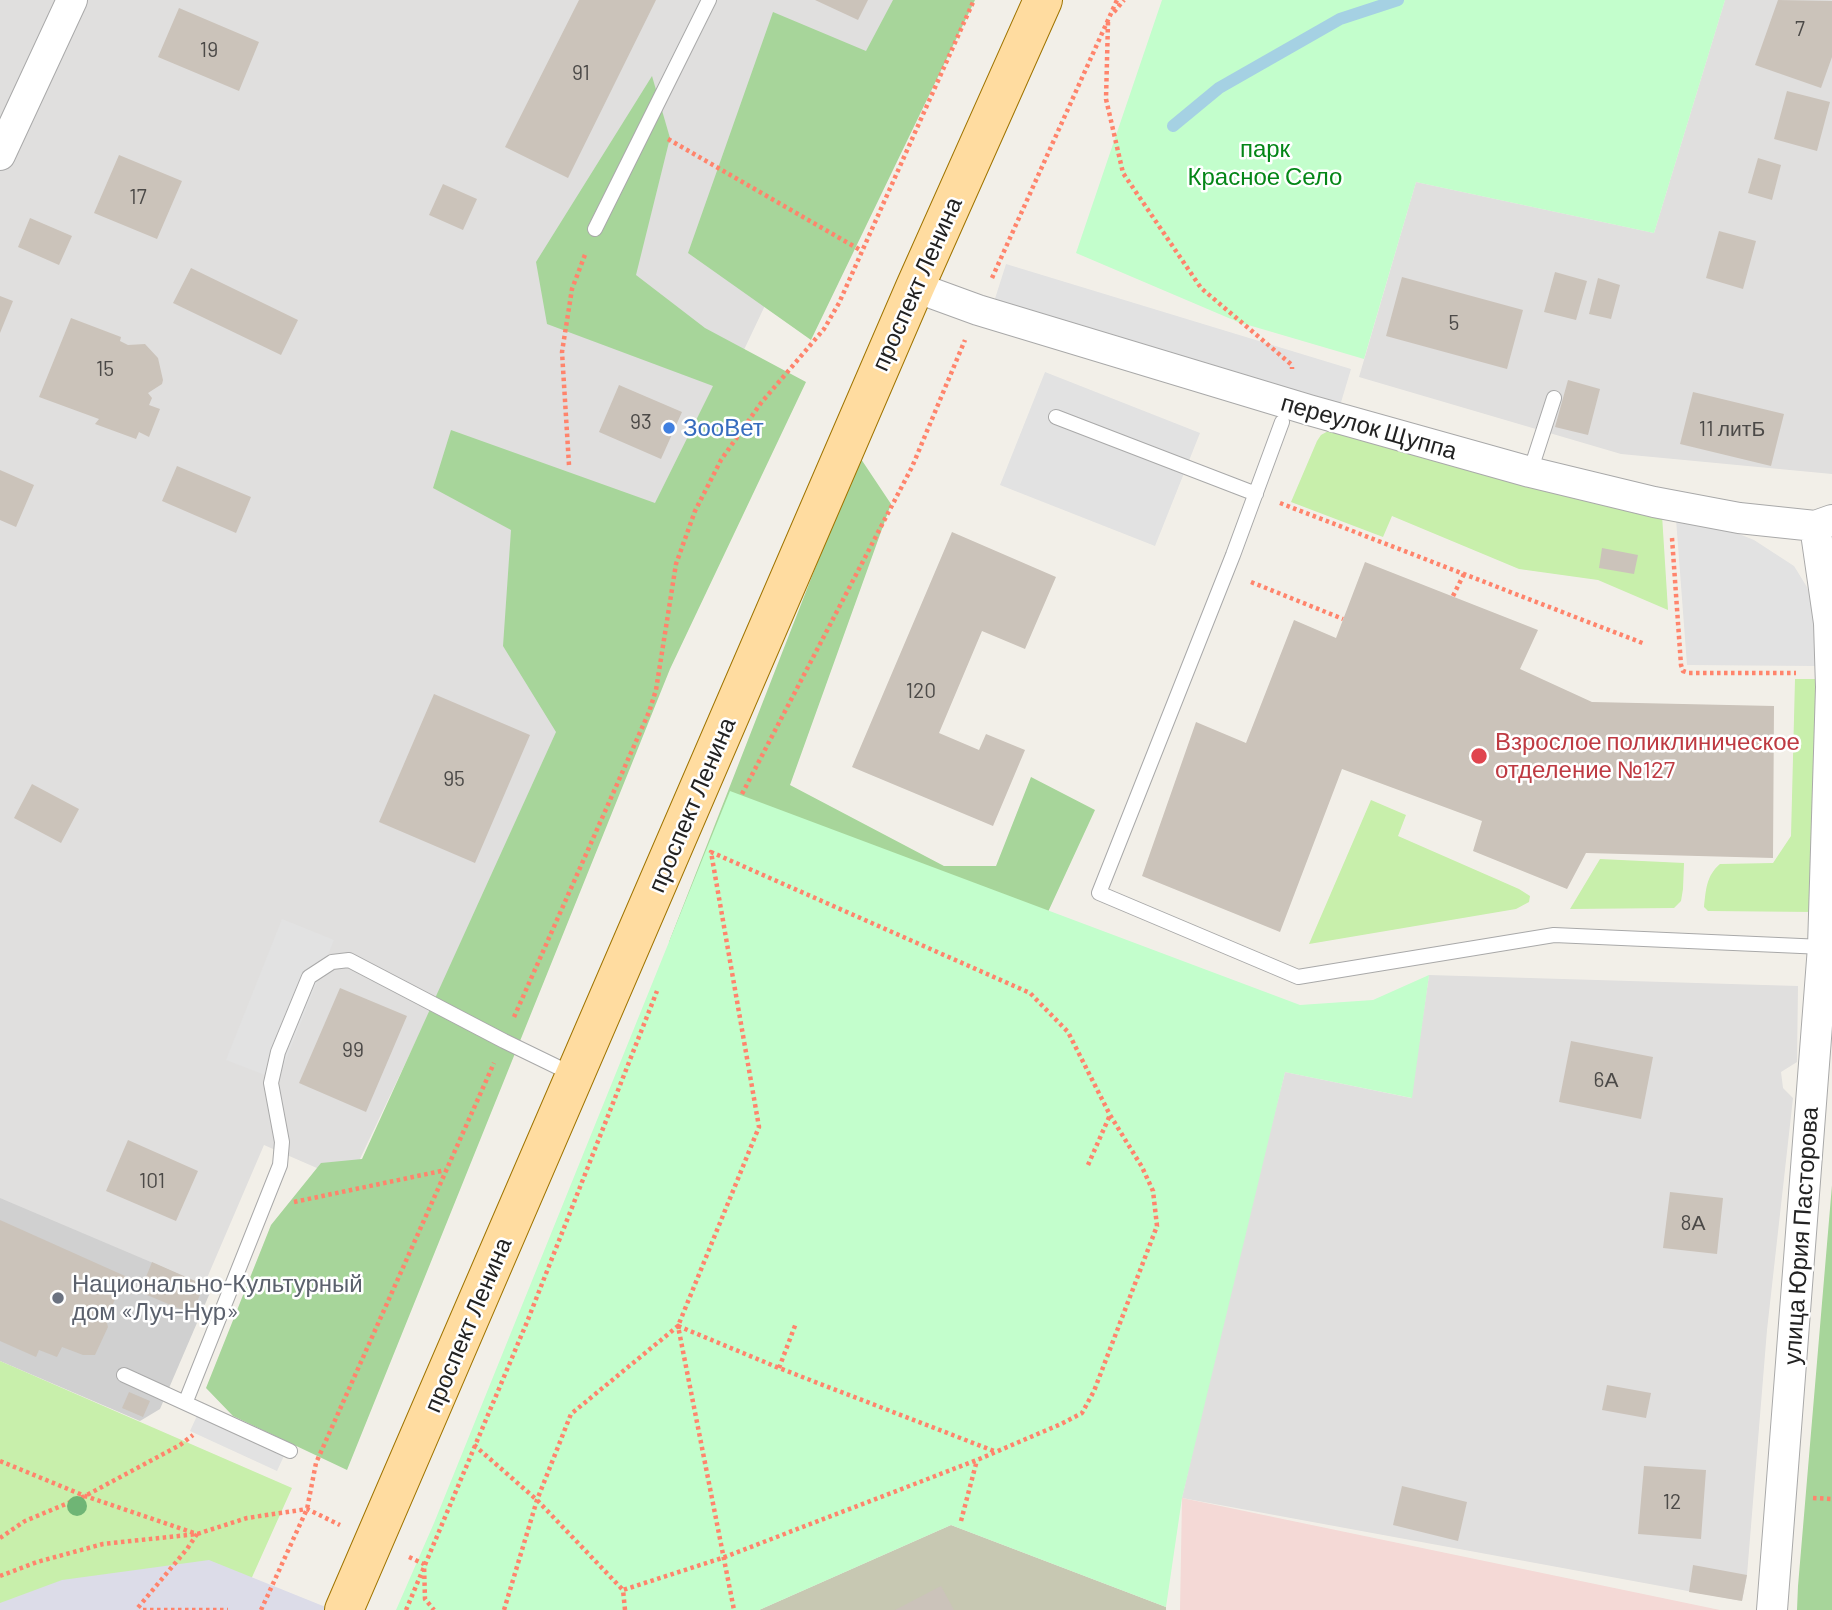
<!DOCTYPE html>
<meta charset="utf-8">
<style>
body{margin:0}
canvas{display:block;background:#f2efe8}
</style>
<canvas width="1832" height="1610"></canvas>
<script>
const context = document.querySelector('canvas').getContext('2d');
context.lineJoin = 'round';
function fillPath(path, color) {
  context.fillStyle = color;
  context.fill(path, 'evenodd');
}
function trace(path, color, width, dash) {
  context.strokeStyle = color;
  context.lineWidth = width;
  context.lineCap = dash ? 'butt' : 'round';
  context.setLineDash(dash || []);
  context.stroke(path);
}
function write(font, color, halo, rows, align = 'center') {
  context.font = font + ' Barlow,sans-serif';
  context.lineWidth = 5;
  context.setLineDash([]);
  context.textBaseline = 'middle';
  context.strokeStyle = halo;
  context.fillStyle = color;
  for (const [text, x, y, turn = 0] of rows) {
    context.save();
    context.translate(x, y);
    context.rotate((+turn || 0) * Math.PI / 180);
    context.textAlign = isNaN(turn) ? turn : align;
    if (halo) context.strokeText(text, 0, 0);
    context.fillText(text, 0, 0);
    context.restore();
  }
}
fillPath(new Path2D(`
 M0 0H910L349 1182 264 1145 204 1285 0 1199Z
 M1725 0H1832V474L1621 454 1359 377 1416 182 1654 233Z
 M1429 975 1798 986 1797 1062 1781 1072 1783 1088 1793 1098 1767 1330 1747 1575 1742 1601 1182 1498 1219 1336 1285 1072 1411 1098Z`), '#e0dfde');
fillPath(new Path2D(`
 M1182 1498 1720 1610H1180Z`), '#f4d9d6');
fillPath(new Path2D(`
 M0 1198 212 1288 160 1409 140 1421 0 1361Z`), '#d0d0d0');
fillPath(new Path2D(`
 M951 1525 1166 1607V1610H759Z`), '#c7c8b2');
fillPath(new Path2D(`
 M1330 430 1662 515 1668 610 1598 580 1519 569 1392 516 1383 537 1291 502 1317 441 1321 435Z
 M1795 679H1819L1815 912 1708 911 1704 907C1706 890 1706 876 1720 864L1773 863 1791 836Z
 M1371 800 1406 815 1398 836 1519 889 1530 896 1529 902 1516 909 1309 944Z
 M1600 859 1684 863 1683 889 1681 901 1674 908 1570 909Z
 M0 1361 292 1488 240 1604 0 1610Z`), '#c8efab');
fillPath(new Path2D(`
 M893 0H975L811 340 688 253 773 12 866 51Z
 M652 76 670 138 636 275 705 328 806 382 670 669 347 1470 233 1416 206 1388 271 1225 321 1163 362 1159 556 732 503 646 511 530 433 488 451 430 655 503 713 386 547 324 536 262Z
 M859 456 891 504 790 785 944 866H996L1031 777 1095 810 1048 912 967 956 788 990 669 942Z
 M1832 1185V1610H1797L1798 1586Z`), '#a7d59a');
fillPath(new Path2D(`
 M1162 0H1725L1654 233 1416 182 1364 359 1238 322 1076 253Z
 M730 791 1300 1005 1373 1000 1429 975 1412 1098 1285 1072 1182 1498 1166 1607 951 1525 759 1610H396L434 1523Z`), '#c3fecc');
fillPath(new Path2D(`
 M1006 264 1351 369 1339 409 993 305Z
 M1045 372 1200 433 1155 546 1000 485Z
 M1676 519 1734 532 1754 540 1794 566 1807 587 1816 615 1817 666 1687 665Z
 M282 919 334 940 278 1080 226 1060Z
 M202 1405 289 1445 277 1471 190 1431Z`), '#e2e2e2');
fillPath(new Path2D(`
 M209 1560 333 1610H0V1603L62 1580Z`), '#dcdce8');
trace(new Path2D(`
 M1173 126 1219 88 1340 19 1398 0`), '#a5d1e3', 12);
fillPath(new Path2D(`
 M579 0H656L568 178 505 147Z
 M815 0H868L858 20Z
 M1778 0 1832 1V57L1821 88 1755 65Z
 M179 8 259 42 239 91 158 57Z
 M1787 91 1830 102 1817 151 1774 139Z
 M119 155 182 181 157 239 94 213Z
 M1758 158 1781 165 1772 200 1748 193Z
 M443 184 477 199 463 230 429 215Z
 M30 218 72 236 59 265 18 247Z
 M1719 231 1756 241 1743 289 1706 278Z
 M191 268 298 320 281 355 173 303Z
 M1555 272 1587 281 1576 320 1544 312Z
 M1402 277 1523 310 1507 369 1386 336Z
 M1598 278 1620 285 1611 319 1589 314Z
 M0 296 13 301 0 333Z
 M71 318 121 337 120 341 128 345 145 344 158 358 163 380 162 384 148 393 152 398 149 405 160 409 149 437 139 432 136 439 95 424 99 419 39 397Z
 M1568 380 1600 389 1588 435 1555 427Z
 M619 385 682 412 661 459 599 432Z
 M1693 392 1784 414 1771 466 1680 444Z
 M177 466 251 497 236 533 162 501Z
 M0 470 34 485 16 527 0 520Z
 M952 532 1056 577 1025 649 982 631 939 733 979 750 986 734 1025 750 993 826 852 767Z
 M1602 548 1638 555 1634 574 1599 568Z
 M1365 562 1538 630 1520 669 1592 702 1774 706 1773 858 1586 853 1567 889 1473 851 1482 821 1342 769 1280 932 1142 876 1196 722 1246 743 1294 620 1336 638Z
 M434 694 530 735 475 863 379 822Z
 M32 784 79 809 61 843 14 818Z
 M340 988 407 1016 366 1112 299 1083Z
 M1571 1041 1653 1057 1641 1119 1559 1102Z
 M128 1140 198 1171 176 1221 106 1191Z
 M1670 1192 1723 1198 1717 1254 1663 1248Z
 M0 1220 125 1276 106 1320 108 1327 95 1355H83L62 1347 57 1357 39 1350 36 1357 0 1341Z
 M152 1262 204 1285 192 1314 140 1292Z
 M1607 1385 1651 1393 1646 1418 1602 1410Z
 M129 1392 150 1401 143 1417 122 1408Z
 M1644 1466 1706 1470 1701 1539 1638 1534Z
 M1402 1486 1467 1502 1458 1541 1393 1525Z
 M1693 1565 1747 1575 1742 1601 1689 1592Z
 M941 1586 954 1610H895Z`), '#cbc3ba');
const lane = new Path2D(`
 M595 229 709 0
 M1056 417 1256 494
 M1282 422 1233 555 1099 893 1298 977 1554 935 1823 947
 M1530 472 1554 398
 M124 1375 290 1451
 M186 1401 280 1165 282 1142 271 1083 278 1052 309 977 332 962 349 960 504 1041 574 1075`);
const street = new Path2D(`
 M0 155 72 0
 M915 287 978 310 1309 410 1530 472 1654 502 1739 518 1815 526 1832 520
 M1772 1610 1823 947 1831 687 1829 623 1815 526`);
const primary = new Path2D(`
 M344 1610 915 287 1043 0`);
trace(lane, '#a9a9a9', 16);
trace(street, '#a9a9a9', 32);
trace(primary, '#9f7400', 40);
trace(new Path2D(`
 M1114 12 1124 0
 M1108 22 1106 99 1123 173 1201 288 1292 365V369
 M668 139 862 251
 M992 278 1117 0
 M569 465 562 352 572 289 586 252
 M1280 503 1645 644
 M1672 538 1681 665 1683 671 1689 673H1796
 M1251 582 1343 619
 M1453 596 1464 574
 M742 794 912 467 965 340
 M514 1017 649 712 656 690 676 564 695 511 721 460 761 403 824 329 839 303 974 0
 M1088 1165 1110 1115
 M294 1202 446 1170
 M779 1368 796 1323
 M474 1445 537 1500 623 1590
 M0 1461 85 1496 197 1534 187 1549 136 1610
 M1813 1498 1832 1499
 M961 1521 977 1460
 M0 1538 25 1521 85 1496 180 1445 193 1435
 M409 1557 424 1564 425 1599 434 1610
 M0 1576 37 1562 103 1544 197 1534 247 1518 307 1509 340 1525
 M143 1610H228
 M261 1610 307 1509 316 1463 494 1063
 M406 1610 527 1322 657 991
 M504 1610 537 1500 571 1414 678 1326 734 1610
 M625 1610 623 1590 722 1558 977 1460 1061 1424 1082 1413 1094 1391 1157 1226 1153 1191 1142 1167 1110 1115 1068 1032 1030 993 711 852 759 1127 678 1326 779 1368 994 1451`), '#ff846c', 4.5, [3.5, 3.5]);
trace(lane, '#fff', 14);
trace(street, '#fff', 30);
trace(primary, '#ffdca0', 38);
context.fillStyle = '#6fb575';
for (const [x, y] of [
 [77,1506]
]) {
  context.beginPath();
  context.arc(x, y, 10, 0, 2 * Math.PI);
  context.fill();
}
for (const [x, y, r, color] of [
 [669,428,7,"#3f7fe0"],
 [1479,756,9,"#e0444e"],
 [58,1298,7,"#6b7280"]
]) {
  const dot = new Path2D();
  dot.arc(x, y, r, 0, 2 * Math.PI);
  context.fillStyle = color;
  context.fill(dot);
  trace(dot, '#fff', 2.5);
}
write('21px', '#4c4a48', null, [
 ["7",1800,29],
 ["19",209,50],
 ["91",581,73],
 ["17",138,197],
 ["5",1454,323],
 ["15",105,369],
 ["93",641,422],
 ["11 литБ",1732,429],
 ["120",921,691],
 ["95",454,779],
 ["99",353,1050],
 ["6А",1606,1080],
 ["101",152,1181],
 ["8А",1693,1223],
 ["12",1672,1502]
]);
write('24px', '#048617', '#fff', [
 ["парк",1265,149],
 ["Красное Село",1265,177]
]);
write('24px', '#222', '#fff', [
 ["проспект Ленина",917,284,-66],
 ["переулок Щуппа",1369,427,16],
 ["проспект Ленина",692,805,-67],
 ["улица Юрия Пасторова",1801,1236,-86],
 ["проспект Ленина",468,1325,-67]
]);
write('24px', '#366cbe', '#fff', [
 ["ЗооВет",683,428]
], 'left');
write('24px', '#be3a42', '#fff', [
 ["Взрослое поликлиническое",1495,742],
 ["отделение №127",1495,770]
], 'left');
write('24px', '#5b616d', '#fff', [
 ["Национально-Культурный",72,1284],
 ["дом «Луч-Нур»",72,1312]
], 'left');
</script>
